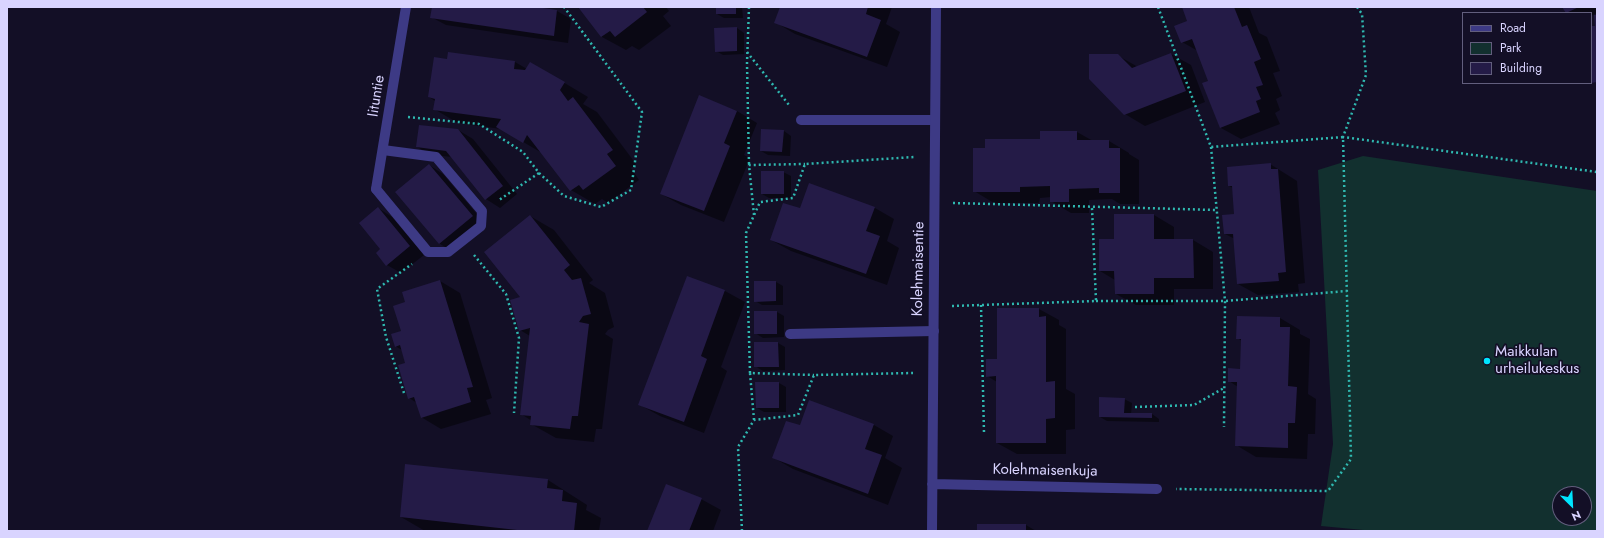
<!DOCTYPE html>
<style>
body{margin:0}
#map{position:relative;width:1604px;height:538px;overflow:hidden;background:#130f26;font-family:Jost,sans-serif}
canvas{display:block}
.frame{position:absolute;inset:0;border:8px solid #d9d4ff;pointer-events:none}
.legend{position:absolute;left:1462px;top:12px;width:130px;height:72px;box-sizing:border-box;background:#130f26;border:1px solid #625e7d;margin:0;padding:5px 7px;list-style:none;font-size:12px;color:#d9d4ff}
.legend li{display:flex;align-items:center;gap:8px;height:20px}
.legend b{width:20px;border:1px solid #625e7d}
.north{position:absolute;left:1552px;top:486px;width:40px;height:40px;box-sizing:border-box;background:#130f26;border:1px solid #625e7d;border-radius:50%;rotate:156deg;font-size:11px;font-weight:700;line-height:16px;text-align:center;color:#d9d4ff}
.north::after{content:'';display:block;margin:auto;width:14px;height:18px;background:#00e5ff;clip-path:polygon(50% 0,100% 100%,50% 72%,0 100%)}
</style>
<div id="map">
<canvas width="1604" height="538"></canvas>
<div class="frame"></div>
<ul class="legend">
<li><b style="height:5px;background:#3d3a85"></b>Road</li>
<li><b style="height:11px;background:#12302f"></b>Park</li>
<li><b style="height:11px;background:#241b47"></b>Building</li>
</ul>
<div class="north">N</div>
</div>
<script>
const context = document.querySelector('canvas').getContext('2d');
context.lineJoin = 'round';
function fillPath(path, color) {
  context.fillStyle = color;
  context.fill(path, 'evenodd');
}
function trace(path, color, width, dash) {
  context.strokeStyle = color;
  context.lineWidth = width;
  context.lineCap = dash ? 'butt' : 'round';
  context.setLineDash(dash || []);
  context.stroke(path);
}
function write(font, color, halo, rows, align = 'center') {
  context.font = font + ' Jost,sans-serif';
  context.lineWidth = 3.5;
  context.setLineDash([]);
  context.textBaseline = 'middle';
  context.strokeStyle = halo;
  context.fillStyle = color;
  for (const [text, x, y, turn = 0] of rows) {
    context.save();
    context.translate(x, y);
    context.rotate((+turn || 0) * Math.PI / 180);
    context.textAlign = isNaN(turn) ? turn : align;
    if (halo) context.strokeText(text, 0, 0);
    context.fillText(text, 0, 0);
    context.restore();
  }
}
fillPath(new Path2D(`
 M1363 156 1597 191V531H1374L1321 526 1333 444 1318 170ZM1560 494H1584V518H1560Z`), '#12302f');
fillPath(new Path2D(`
 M433 7H529L557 11 571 19 568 43 446 25 431 17Z
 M579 7H666L669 11 663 16 671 26 639 50 632 46 626 50 602 37Z
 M717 7H742L743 18H724L717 14Z
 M781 7H892L886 24 900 32 887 67 795 34 775 22Z
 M1183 7H1249L1259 33 1267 37 1280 71 1273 73 1282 96 1276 99 1280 110 1275 113 1280 124 1241 139 1221 128 1210 81 1198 51 1182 42 1188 21Z
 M1563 7H1597V13L1591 16V13H1567Z
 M737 28 744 33V54L723 55 716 51Z
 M449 53 515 62 527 69 531 63 588 97 583 104 597 112 636 164 631 168 639 180 608 203 602 199 595 204 571 190 542 153 501 129 458 123 434 109 435 101 429 97 448 60Z
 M1171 54 1191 65 1205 102 1145 126 1125 114 1117 55 1138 67Z
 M700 97 737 111 757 123 744 155 750 158 724 222 681 205 661 194Z
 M458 130 473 139 517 194 500 208 486 199 453 157 432 155 417 147Z
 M784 131 791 136 790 156 768 155 761 151Z
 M1041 132H1077L1093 141H1109L1129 153V154L1139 160V204H1120L1112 199 1089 200V213H1071L1051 201V197L1040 198 1039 203H994L974 191 986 149 1041 140Z
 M1270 164 1297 181 1305 283 1298 284 1299 292 1258 295 1238 284 1235 239 1225 234 1235 215 1233 188 1229 186Z
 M429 165 443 174 486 225 454 252 440 244 396 193Z
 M783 172 791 176V198H769L762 194Z
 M378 208 392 217 424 255 401 273 387 265 381 249Z
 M875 208 894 219 887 241 899 248 887 285 791 251 771 240 800 210Z
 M1154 215 1174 227V240H1193L1213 252V289H1174V305H1136L1116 294 1115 280 1100 271 1115 240Z
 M530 216 554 230 593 280 589 283 605 293 614 327 608 330 605 334 613 339 602 429H596L594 442 556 438 531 424 532 421 521 414 530 336 520 330 522 298Z
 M687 277 725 291 745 302 721 367 727 371 704 433 660 416 640 405Z
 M440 281 460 293 492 398 486 400 491 414 441 429 421 417 417 403 409 398 406 364 402 350 395 346 402 332 407 303Z
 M776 282 783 286V305H762L755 301Z
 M1039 309 1059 320V325L1066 329V389L1075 394V429L1066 430V454H1017L997 443V382L987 376Z
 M777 312 784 316V337L763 338 755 333Z
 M1238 317 1280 318 1300 330V334L1310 339 1308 394 1316 399 1315 434H1308L1307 459 1256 457 1236 445 1238 387 1229 381 1241 370 1242 341 1237 338Z
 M778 343 785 347V370L763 371 755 366Z
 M779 383 786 387V412H764L757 408Z
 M1124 399 1132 403 1131 414H1152L1159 419V422L1107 421 1100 417Z
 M874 425 893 436 885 458 902 468 888 505 793 469 774 458 801 427Z
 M548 480 587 505 586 510 601 518 599 531H425L401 517Z
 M701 499 721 510 713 531H648Z
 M1026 525 1036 531H978Z`), '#0007');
fillPath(new Path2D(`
 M432 7H536L557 10 554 36 430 18Z
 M578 7H643L647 12 615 37 610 31 601 37Z
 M716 7H736V14H716Z
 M780 7H868L866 14 881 20 867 57 774 23Z
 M1182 7H1234L1242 27 1247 25 1261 59 1254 62 1263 85 1256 87 1261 99 1256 101 1260 112 1220 128 1202 83 1208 81 1192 39 1181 43 1174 26 1187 21Z
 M1562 7H1579L1566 13Z
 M1594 15H1597V82L1591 83V26H1595Z
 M737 27V51L715 52 714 28Z
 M448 52 515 61 514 69 525 70 530 62 565 82 560 90 568 101 573 97 613 150 607 154 616 166 583 190 579 185 570 191 527 135 523 143 496 127 501 119 433 110 435 99 428 97 434 57 447 59Z
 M1171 53 1186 91 1124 115 1089 79V54H1118L1132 68Z
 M699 95 737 111 724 143 730 146 704 211 660 194Z
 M419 125 458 129 503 186 485 200 446 151 416 147Z
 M761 129 784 130 782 152 760 151Z
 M1040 131H1077V140H1109V148H1120V193H1099V188L1069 189V202H1050V186L1020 187V192H973V148H985V139H1040Z
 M1271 163V169H1278L1286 272 1278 273 1279 281 1237 284 1233 234H1224L1222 215 1234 214 1232 186H1228L1227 167Z
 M429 164 473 216 439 244 395 192Z
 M761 171H784V194H761Z
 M809 183 875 207 866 231 880 236 866 274 770 240 783 203 800 208Z
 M378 207 410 246 386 266 376 253 380 249 359 223Z
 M1114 214H1154V239H1193L1194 278H1154V294H1115L1114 271H1099V239H1114Z
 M530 215 570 265 564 270 572 280 581 278 591 314 583 316 579 322 589 324 578 416H572L570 429 530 425 531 416 520 415 530 328 519 331 510 300 520 297 484 252Z
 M687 276 725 290 701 356 707 359 684 422 638 405Z
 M440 280 473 387 467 388 471 402 421 418 414 397 408 399 398 365 405 363 400 345 395 347 391 334 401 331 393 306 405 302 402 292Z
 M754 281H776V301L754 302Z
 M997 308H1039V317L1046 316V382L1055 381V418L1046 419V443H996V376L986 377V359H997Z
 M754 311H777V334H754Z
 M1237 316 1280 317V327H1290L1288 386 1297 387 1295 423H1288V448L1235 446 1237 382H1228V368L1240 369 1241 339H1236Z
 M754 342H778L779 367H754Z
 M755 382H779V408H756Z
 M1099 397 1125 398 1124 413H1152V418L1099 417Z
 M809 400 874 424 865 449 882 455 868 494 772 458 786 421 800 425Z
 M405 464 548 479 547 488 563 490 562 501 577 503 574 531H526L400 517Z
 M666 484 702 498 689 531H647Z
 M977 524H1026V531H977Z`), '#241b47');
trace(new Path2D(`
 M749 7 747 63 749 165
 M1158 7 1211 147 1343 137 1351 459 1328 491 1176 489
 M1357 7 1362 14 1366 75 1343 137 1597 172
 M747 52 789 105
 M408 117 479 124 523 152 539 173 499 200
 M1211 147 1225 301 1224 427
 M539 173 564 196 601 207 631 190 642 112 564 7
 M953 203 1217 210
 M754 215 749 165 805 164
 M474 255 506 294 519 338 514 413
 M1096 301H1225L1347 291
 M981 305 984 433
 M952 306 1096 301 1092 208
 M750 373 746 233 760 202 793 198 805 164 914 157
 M404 393 386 337 377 289 412 264
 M1135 407 1194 405 1224 388
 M754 420 750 373 814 375
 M742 531 738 447 754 420 798 415 814 375 913 373`), '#2fb8b0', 2.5, [2, 3]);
trace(new Path2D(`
 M801 120H935
 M376 189 428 252H448L481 226 482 211 436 157 383 150
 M790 334 934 331`), '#3d3a85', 10);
trace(new Path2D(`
 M376 189 406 7
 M932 484 1157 489
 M932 531 936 7`), '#3d3a85', 10);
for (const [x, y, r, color] of [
 [1487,361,4,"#00e5ff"]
]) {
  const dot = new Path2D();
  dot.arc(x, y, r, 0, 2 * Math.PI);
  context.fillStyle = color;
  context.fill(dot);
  trace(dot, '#130f26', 1.5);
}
write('15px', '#d9d4ff', '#130f26', [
 ["Iituntie",377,96,-81],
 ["Kolehmaisentie",919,269,-89],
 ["Kolehmaisenkuja",1045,471,1]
]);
write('15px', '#d9d4ff', '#130f26', [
 ["Maikkulan",1495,352],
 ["urheilukeskus",1495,369]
], 'left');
</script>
